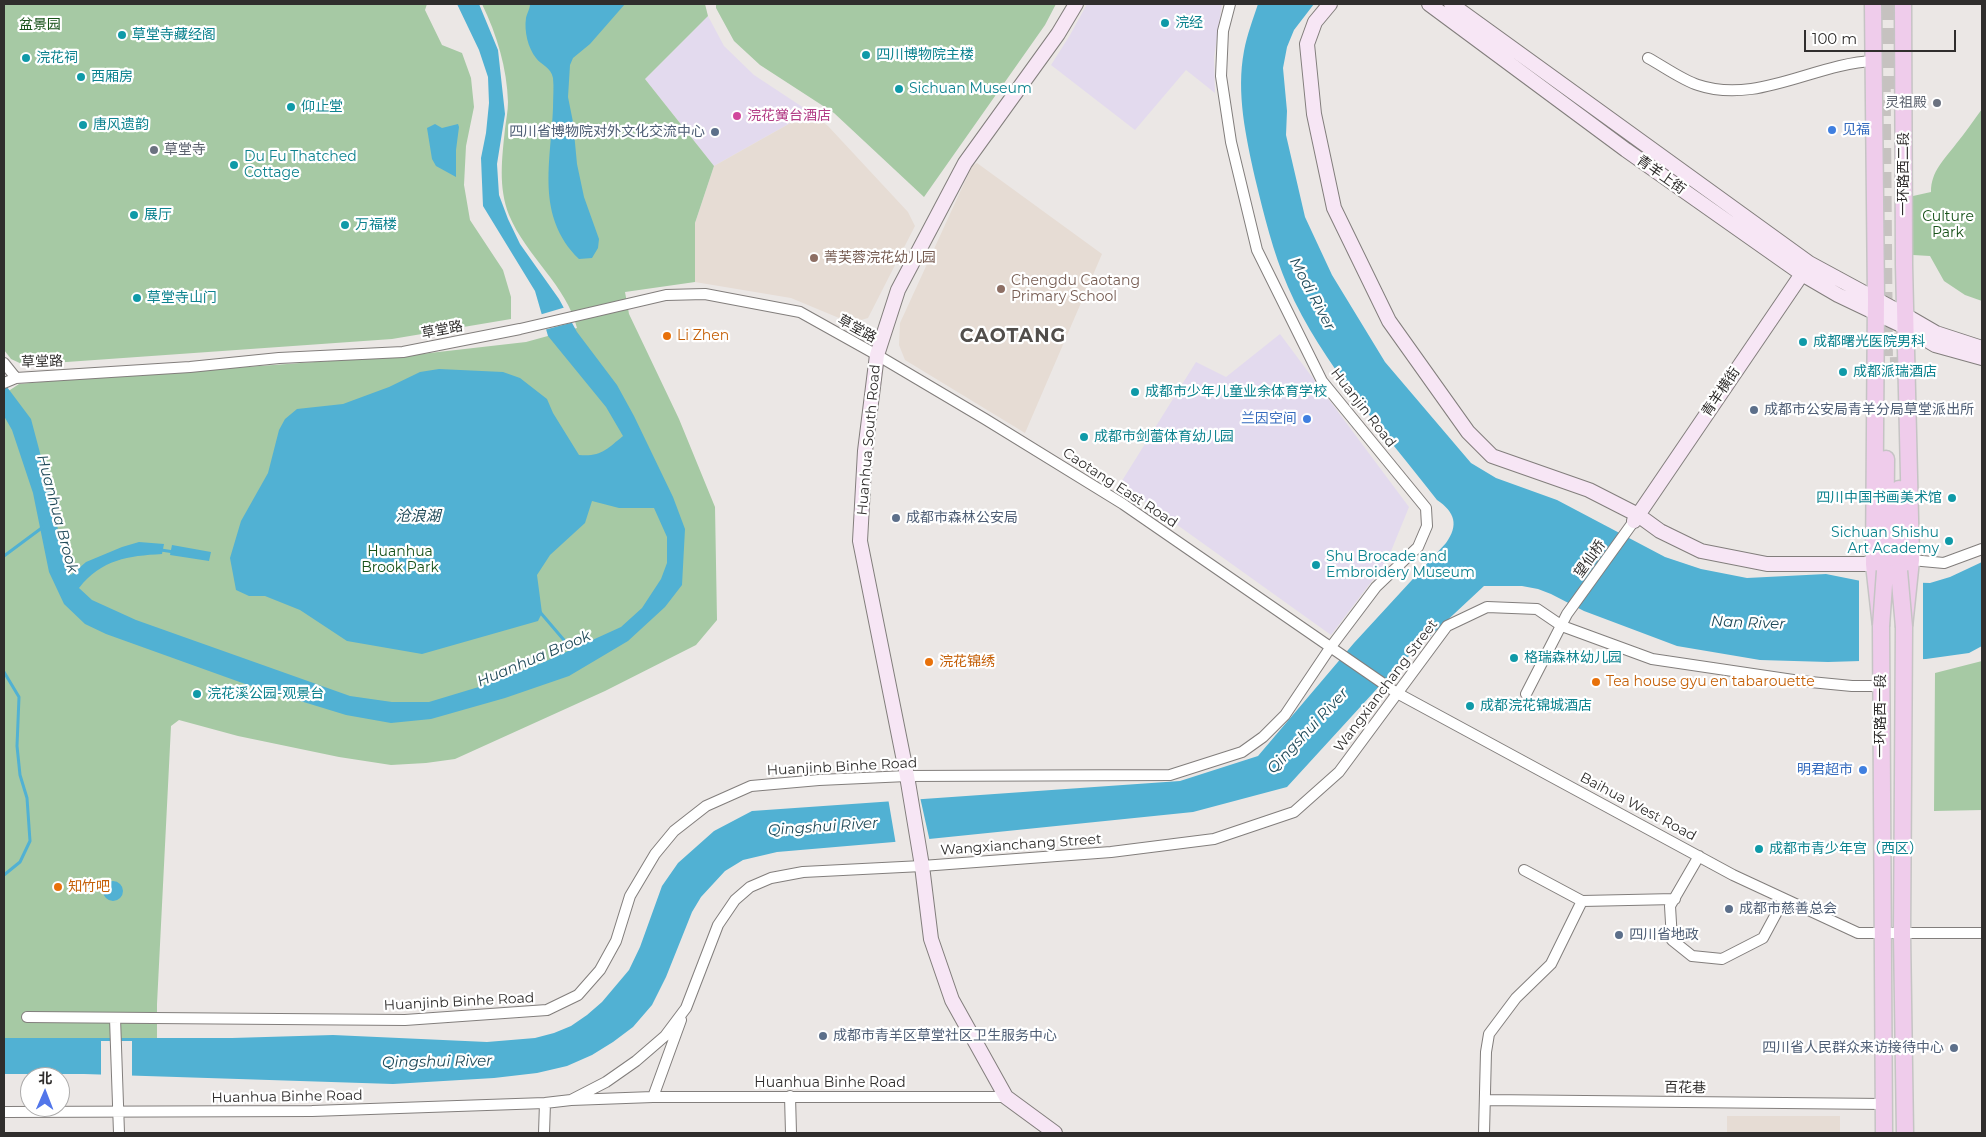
<!DOCTYPE html>
<meta charset="utf-8">
<style>
body{margin:0}
#map{position:relative;width:1986px;height:1137px;overflow:hidden;background:#ebe7e5;font-family:Montserrat,"Noto Sans SC",sans-serif}
canvas{display:block}
.frame{position:absolute;inset:0;border:5px solid #302e2d;pointer-events:none}
.north{position:absolute;left:20px;top:1067px;width:50px;height:50px;box-sizing:border-box;background:#fff;border:1px solid #acabab;border-radius:50%;rotate:1deg;font-size:14px;font-weight:700;line-height:20px;text-align:center;color:#302e2d}
.north::after{content:'';display:block;margin:auto;width:18px;height:22px;background:#5276ea;clip-path:polygon(50% 0,100% 100%,50% 72%,0 100%)}
.scale{position:absolute;left:1804px;top:30px;width:152px;height:22px;box-sizing:border-box;border:2px solid #302e2d;border-top:0;padding-left:6px;font-size:15px;line-height:18px;white-space:nowrap;color:#302e2d;-webkit-text-stroke:4px #fff;paint-order:stroke}
</style>
<div id="map">
<canvas width="1986" height="1137"></canvas>
<div class="frame"></div>
<div class="north">北</div>
<div class="scale">100 m</div>
</div>
<script>
const context = document.querySelector('canvas').getContext('2d');
context.lineJoin = 'round';
function fillPath(path, color) {
  context.fillStyle = color;
  context.fill(path, 'evenodd');
}
function trace(path, color, width, dash) {
  context.strokeStyle = color;
  context.lineWidth = width;
  context.lineCap = dash ? 'butt' : 'round';
  context.setLineDash(dash || []);
  context.stroke(path);
}
function write(font, color, halo, rows, align = 'center') {
  context.font = font + ' Montserrat,"Noto Sans SC",sans-serif';
  context.lineWidth = 4.5;
  context.setLineDash([]);
  context.textBaseline = 'middle';
  context.strokeStyle = halo;
  context.fillStyle = color;
  for (const [text, x, y, turn = 0] of rows) {
    context.save();
    context.translate(x, y);
    context.rotate((+turn || 0) * Math.PI / 180);
    context.textAlign = isNaN(turn) ? turn : align;
    if (halo) context.strokeText(text, 0, 0);
    context.fillText(text, 0, 0);
    context.restore();
  }
}
fillPath(new Path2D(`
 M1087 4H1222L1214 58 1215 93 1186 70 1135 130 1051 65 1070 35Z
 M708 16 724 46 754 75 810 112 714 166 645 79Z
 M1280 334 1409 507 1387 561 1331 635 1120 484 1196 362 1226 377Z`), '#e3daee');
fillPath(new Path2D(`
 M810 112 828 126 908 212 915 226 868 318 851 323 791 298 695 282V223L714 166Z
 M977 163 1102 254 1025 433 905 360 899 345 900 323 972 166Z
 M1727 1116H1840V1133H1727Z`), '#e6dcd4');
fillPath(new Path2D(`
 M4 4H427L425 10 442 45 462 53 471 78 474 107 466 146 464 185 470 220 503 270 511 297V319L392 339 24 365 11 359 4 350Z
 M482 4H705L708 16 645 79 714 166 695 223V282L625 292 629 314 679 419 715 507 717 620 696 645 605 691 455 759 426 763 391 765 339 757 238 736 179 720 171 726 157 1004V1038H4V394L19 384 51 381 412 355 526 342 577 328C567 286 526 256 509 215 498 187 502 158 505 129 506 120 508 111 508 102 507 68 497 35 482 4Z
 M716 4H1056L1045 25 924 197 834 113 760 65 734 41 716 8Z
 M1982 109V301L1965 295 1944 281 1930 256 1913 255V196L1931 192C1931 171 1944 160 1956 144 1965 133 1974 120 1982 109Z
 M1982 661V810L1934 811 1935 673Z`), '#a6c9a4');
fillPath(new Path2D(`
 M457 4H479L498 50 505 114 497 164 499 195 508 219 520 244 559 299 577 332 617 385 634 416 673 497 685 529 682 585 665 607 628 641 569 676 505 698 431 719 391 723 346 715 248 685 106 634 85 624 64 604 49 572 33 493 12 430 4 416V383L31 419 48 483 66 567 71 575 86 562 122 547 139 542 164 544 162 554C128 556 102 559 79 588L92 600 136 620 350 696 392 702H429L482 686 544 662 621 627 642 608 661 579 667 563V537L654 508H619L592 501 585 523 550 555 537 575 542 613 538 621 422 654 347 641 300 610 265 596H249L236 590 230 558 241 521 268 473 279 430 285 419 297 409 343 404 389 387 420 372 439 369 503 372 520 378 547 399 553 413 579 455C601 457 607 449 623 436L606 407 548 336 535 291 483 206 481 158 486 133 489 103 488 77 479 50Z
 M530 4H625L590 44 573 58 570 65 568 97 573 122 577 164 584 197 599 239 598 248 592 258 579 259C535 216 551 162 553 108 553 98 554 87 553 78 551 67 541 65 536 58 528 48 524 31 526 18 527 13 530 9 530 4Z
 M1258 4H1314L1294 30 1287 47 1283 68 1287 111 1286 135 1305 217 1332 275 1385 362 1471 463 1496 478 1557 500 1665 557 1701 569 1747 578 1826 574 1861 581 1930 583 1950 577 1982 562V646L1969 653 1926 659 1828 662 1760 660 1677 646 1584 611 1551 594 1538 589 1522 586H1484L1395 669 1287 787 1193 812 929 839 777 852 743 860 725 871 701 897 692 912 666 977 652 1005 633 1027 613 1042 592 1055 567 1066 537 1073 494 1078 393 1084 84 1074H4V1038H232L333 1035 487 1042 535 1038 554 1033 571 1026 587 1015 602 1002 629 970 640 947 662 886 678 863 714 831 752 811 1180 781 1258 756 1354 643 1446 543C1459 525 1455 512 1437 500 1386 434 1321 363 1288 287 1273 252 1264 215 1255 178 1246 137 1236 93 1244 51 1247 35 1253 19 1258 4Z
 M435 124 442 128 458 124 459 127 456 150V177L436 166 432 159 427 128Z
 M172 545 211 552 209 561 170 555Z
 M103 891a10 10 0 1 1 20 0a10 10 0 1 1-20 0Z`), '#51b1d3');
fillPath(new Path2D(`
 M566 307 574 322 544 330 539 315Z
 M1859 578 1923 580V661L1859 663Z
 M920 797 930 842 896 845 888 798Z
 M101 1041H132V1078L101 1077Z`), '#ebe7e5');
trace(new Path2D(`
 M161 550 174 552
 M4 556 43 527
 M540 612 575 653
 M4 672 19 697 17 746 20 775 27 798 30 841 20 862 4 875`), '#51b1d3', 3);
trace(new Path2D(`
 M1882 4 1885 364
 M1895 4V89
 M1897 309 1898 364`), '#c6c2c0', 16, [16, 8]);
const street = new Path2D(`
 M1648 58C1663 66 1682 80 1698 85 1757 105 1815 63 1874 61
 M4 363 16 378
 M4 383 16 378 190 367 279 358 403 352 520 329 666 295 705 294 800 312 877 355 985 419 1123 504 1397 693 1733 875 1858 933H1982
 M1911 560 1944 563 1982 549
 M1526 694 1567 614 1634 521
 M1699 856 1670 906 1672 940 1692 956 1722 959 1763 938 1784 899
 M1524 870 1582 901
 M27 1017 405 1020 547 1010 578 995 600 970 616 941 630 896 655 854 674 831 706 806 751 786 819 780 907 776 1170 775 1242 752 1263 737 1285 715 1330 648 1376 587 1418 547 1427 526 1426 508 1322 381 1257 250 1231 142 1221 76 1223 31 1230 4
 M115 1018 119 1133
 M790 1096 791 1133
 M653 1097 681 1020
 M571 1100 606 1082 636 1061 665 1036 686 1008 718 925 735 900 750 887 771 878 803 872 922 866 1111 852 1214 839 1294 812 1339 772 1447 626 1487 607 1537 609 1562 626 1652 659 1800 681 1852 686H1881
 M1485 1100 1884 1104
 M4 1112 312 1111 545 1103 571 1100 653 1097H1006
 M544 1133 545 1103
 M1484 1133 1486 1052 1489 1034 1516 998 1551 964 1582 901 1675 899`);
const secondary = new Path2D(`
 M1330 4 1315 22 1307 44 1314 114 1334 208 1389 321 1468 432 1492 456 1589 490 1638 515 1660 531 1701 551 1767 564H1874
 M1429 4 1626 150 1802 274 1838 295 1905 327 1935 345 1982 358
 M1451 4 1809 263 1905 315 1936 333 1982 348
 M1634 521 1806 268
 M1055 1133 1006 1097 952 1000 931 939 922 866 907 776 860 541 865 451 877 355 898 290 965 163 1058 34 1076 4`);
const primary = new Path2D(`
 M1873 4 1876 299 1874 564 1881 626 1884 1133
 M1903 4 1904 265 1911 560 1904 627 1902 934 1905 1133
 M1899 489V571
 M1885 571 1886 459`);
trace(street, '#827e7c', 12);
trace(secondary, '#827e7c', 16);
trace(primary, '#c5c4c4', 19);
trace(street, '#fff', 10);
trace(secondary, '#f7e6f5', 14);
trace(primary, '#efcceb', 16);
const primaryBridge = new Path2D(`
 M1899 571 1904 627
 M1881 626 1885 571`);
trace(primaryBridge, '#c5c4c4', 19, []);
trace(primaryBridge, '#efcceb', 16);
for (const [x, y, r, color] of [
 [1165,23,5,"#0f9aa8"],
 [122,35,5,"#0f9aa8"],
 [866,55,5,"#0f9aa8"],
 [26,58,5,"#0f9aa8"],
 [81,77,5,"#0f9aa8"],
 [899,89,5,"#0f9aa8"],
 [1937,103,5,"#6b7280"],
 [291,107,5,"#0f9aa8"],
 [737,116,5,"#d1479c"],
 [83,125,5,"#0f9aa8"],
 [1832,130,5,"#3f7fe0"],
 [715,132,5,"#5c6f8a"],
 [154,150,5,"#6b7280"],
 [234,165,5,"#0f9aa8"],
 [134,215,5,"#0f9aa8"],
 [345,225,5,"#0f9aa8"],
 [814,258,5,"#8d6e63"],
 [1001,289,5,"#8d6e63"],
 [137,298,5,"#0f9aa8"],
 [667,336,5,"#e8710a"],
 [1803,342,5,"#0f9aa8"],
 [1843,372,5,"#0f9aa8"],
 [1135,392,5,"#0f9aa8"],
 [1754,410,5,"#5c6f8a"],
 [1307,419,5,"#3f7fe0"],
 [1084,437,5,"#0f9aa8"],
 [1952,498,5,"#0f9aa8"],
 [896,518,5,"#5c6f8a"],
 [1949,541,5,"#0f9aa8"],
 [1316,565,5,"#0f9aa8"],
 [1514,658,5,"#0f9aa8"],
 [929,662,5,"#e8710a"],
 [1596,682,5,"#e8710a"],
 [197,694,5,"#0f9aa8"],
 [1470,706,5,"#0f9aa8"],
 [1863,770,5,"#3f7fe0"],
 [1759,849,5,"#0f9aa8"],
 [58,887,5,"#e8710a"],
 [1729,909,5,"#5c6f8a"],
 [1619,935,5,"#5c6f8a"],
 [823,1036,5,"#5c6f8a"],
 [1954,1048,5,"#5c6f8a"]
]) {
  const dot = new Path2D();
  dot.arc(x, y, r, 0, 2 * Math.PI);
  context.fillStyle = color;
  context.fill(dot);
  trace(dot, '#fff', 2);
}
write('14px', '#0d838f', '#fff', [
 ["浣经",1175,23],
 ["草堂寺藏经阁",132,35],
 ["四川博物院主楼",876,55],
 ["浣花祠",36,58],
 ["西厢房",91,77],
 ["Sichuan Museum",909,89],
 ["仰止堂",301,107],
 ["唐风遗韵",93,125],
 ["Du Fu Thatched",244,157],
 ["Cottage",244,173],
 ["展厅",144,215],
 ["万福楼",355,225],
 ["草堂寺山门",147,298],
 ["成都曙光医院男科",1813,342],
 ["成都派瑞酒店",1853,372],
 ["成都市少年儿童业余体育学校",1145,392],
 ["成都市剑蕾体育幼儿园",1094,437],
 ["四川中国书画美术馆",1942,498,"right"],
 ["Sichuan Shishu",1939,533,"right"],
 ["Art Academy",1939,549,"right"],
 ["Shu Brocade and",1326,557],
 ["Embroidery Museum",1326,573],
 ["格瑞森林幼儿园",1524,658],
 ["浣花溪公园-观景台",207,694],
 ["成都浣花锦城酒店",1480,706],
 ["成都市青少年宫（西区）",1769,849]
], 'left');
write('14px', '#165118', '#fff', [
 ["盆景园",40,25],
 ["Culture",1948,217],
 ["Park",1948,233],
 ["Huanhua",400,552],
 ["Brook Park",400,568]
]);
write('14px', '#5b616d', '#fff', [
 ["灵祖殿",1927,103],
 ["草堂寺",164,150,"left"]
], 'right');
write('14px', '#b23c85', '#fff', [
 ["浣花黉台酒店",747,116]
], 'left');
write('14px', '#366cbe', '#fff', [
 ["见福",1842,130,"left"],
 ["兰因空间",1297,419],
 ["明君超市",1853,770]
], 'right');
write('14px', '#4e5e75', '#fff', [
 ["四川省博物院对外文化交流中心",705,132,"right"],
 ["成都市公安局青羊分局草堂派出所",1764,410],
 ["成都市森林公安局",906,518],
 ["成都市慈善总会",1739,909],
 ["四川省地政",1629,935],
 ["成都市青羊区草堂社区卫生服务中心",833,1036],
 ["四川省人民群众来访接待中心",1944,1048,"right"]
], 'left');
write('14px', '#302e2d', '#fff', [
 ["一环路西二段",1904,174,-90],
 ["青羊上街",1661,175,35],
 ["草堂路",857,329,29],
 ["草堂路",442,330,-11],
 ["草堂路",42,362,-2],
 ["青羊横街",1721,392,-56],
 ["Huanjin Road",1363,408,52],
 ["Huanhua South Road",869,440,-85],
 ["Caotang East Road",1120,488,33],
 ["望仙桥",1590,559,-54],
 ["Wangxianchang Street",1386,686,-53],
 ["一环路西一段",1881,716,-90],
 ["Huanjinb Binhe Road",842,767,-3],
 ["Baihua West Road",1638,807,28],
 ["Wangxianchang Street",1021,845,-4],
 ["Huanjinb Binhe Road",459,1002,-3],
 ["Huanhua Binhe Road",830,1083],
 ["百花巷",1685,1088,1],
 ["Huanhua Binhe Road",287,1097,-1]
]);
write('14px', '#785e54', '#fff', [
 ["菁芙蓉浣花幼儿园",824,258],
 ["Chengdu Caotang",1011,281],
 ["Primary School",1011,297]
], 'left');
write('14px', '#c56008', '#fff', [
 ["Li Zhen",677,336],
 ["浣花锦绣",939,662],
 ["Tea house gyu en tabarouette",1606,682],
 ["知竹吧",68,887]
], 'left');
write('italic 15px', '#214b5a', '#fff', [
 ["Modi River",1312,294,62],
 ["Huanhua Brook",57,514,75],
 ["沧浪湖",418,517],
 ["Nan River",1748,623,2],
 ["Huanhua Brook",534,659,-23],
 ["Qingshui River",1308,731,-47],
 ["Qingshui River",823,827,-4],
 ["Qingshui River",437,1062,-1]
]);
context.letterSpacing = '1px';
write('bold 19px', '#514e4b', '#fff', [
 ["CAOTANG",1013,336]
]);
context.letterSpacing = '0px';
</script>
